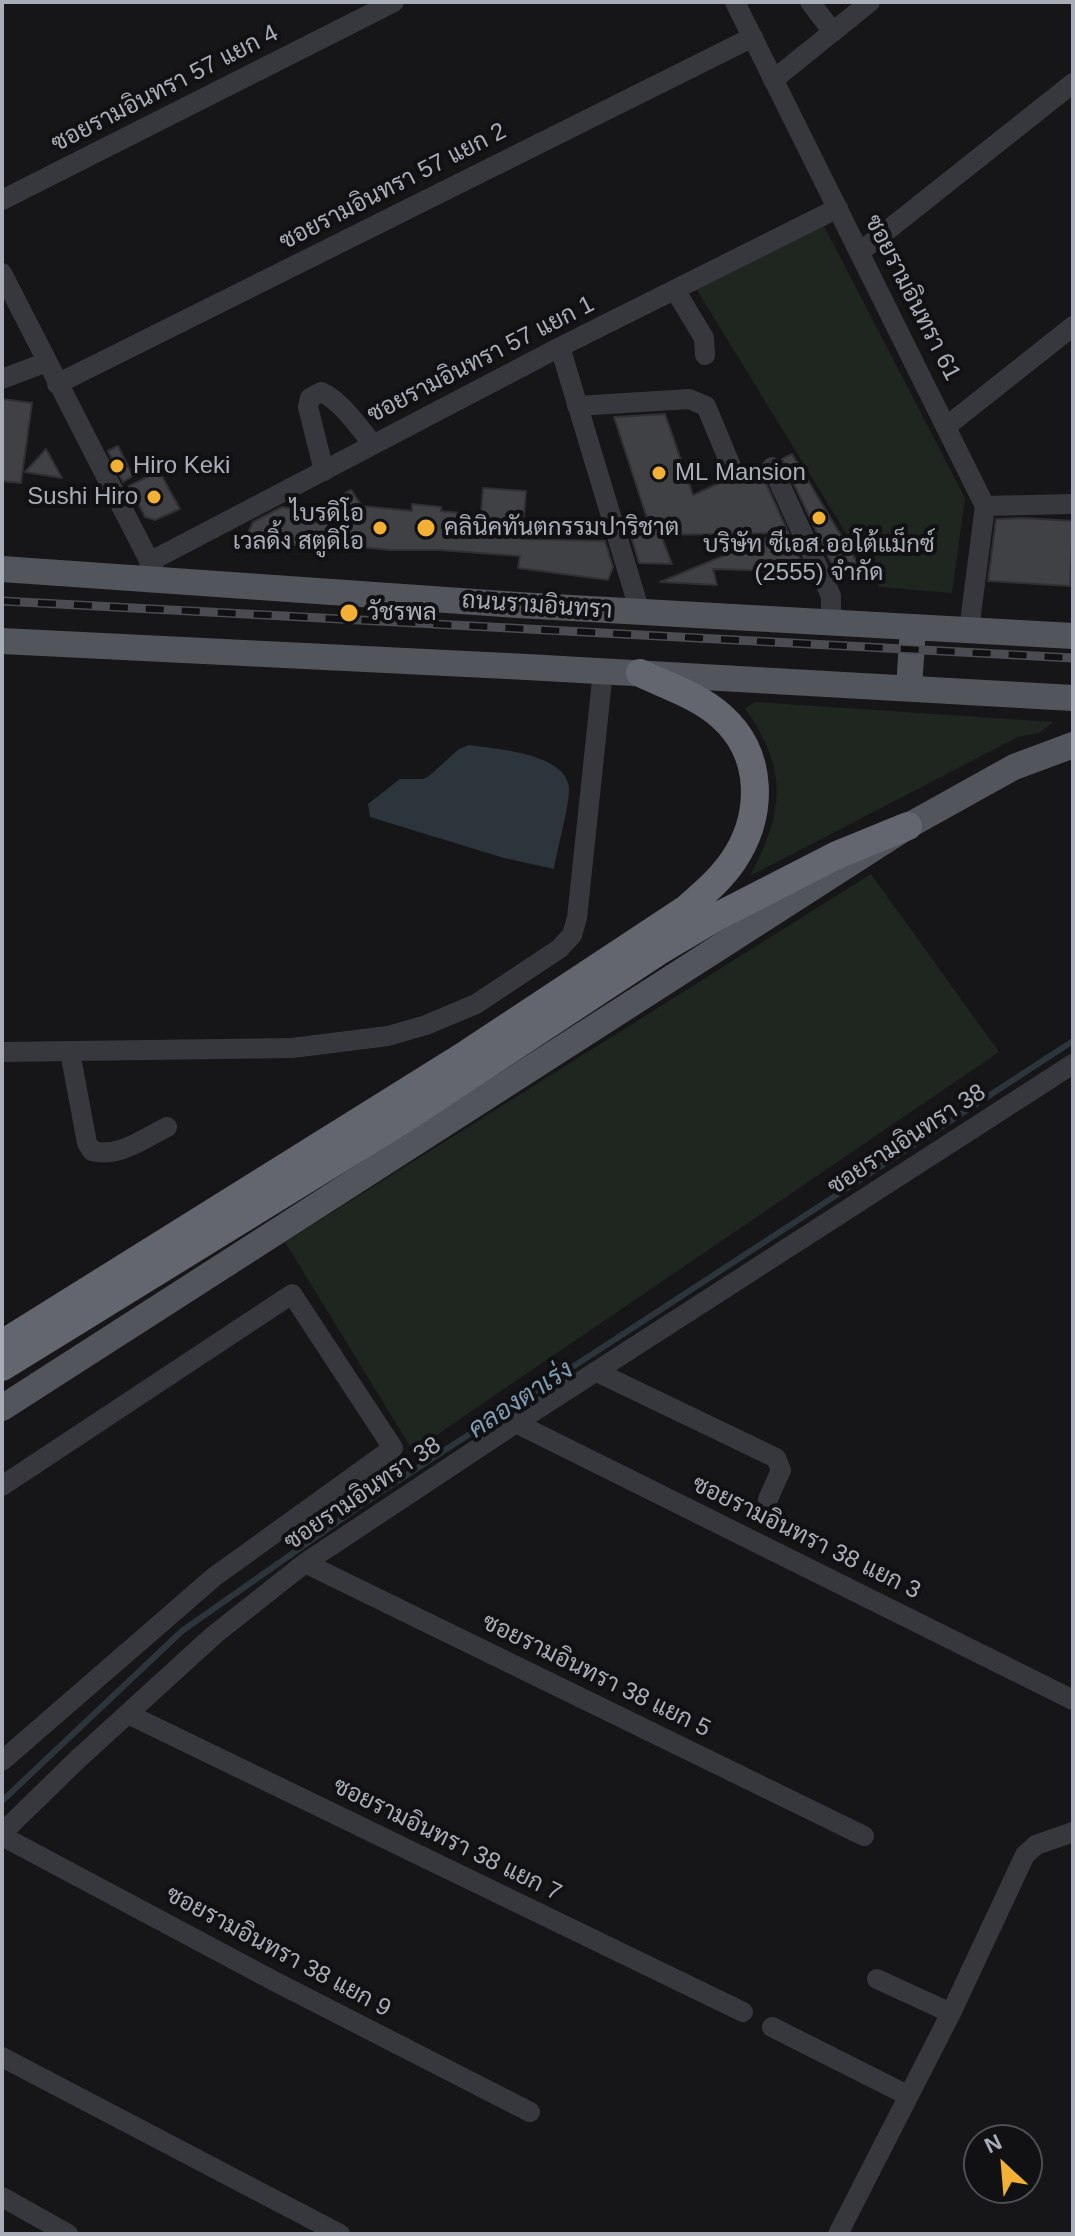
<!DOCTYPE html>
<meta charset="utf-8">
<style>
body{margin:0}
#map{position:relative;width:1075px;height:2236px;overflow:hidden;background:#161618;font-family:Arial,sans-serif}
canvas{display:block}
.frame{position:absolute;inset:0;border:4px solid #a8adb8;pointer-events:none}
.north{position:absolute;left:963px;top:2124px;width:80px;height:80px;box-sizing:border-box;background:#111113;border:2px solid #4d4f55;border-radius:50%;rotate:334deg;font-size:22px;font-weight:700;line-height:32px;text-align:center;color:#a8adb8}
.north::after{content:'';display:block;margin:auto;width:28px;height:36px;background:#f2b134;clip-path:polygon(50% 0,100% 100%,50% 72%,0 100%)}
</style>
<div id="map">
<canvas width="1075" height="2236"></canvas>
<div class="frame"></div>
<div class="north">N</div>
</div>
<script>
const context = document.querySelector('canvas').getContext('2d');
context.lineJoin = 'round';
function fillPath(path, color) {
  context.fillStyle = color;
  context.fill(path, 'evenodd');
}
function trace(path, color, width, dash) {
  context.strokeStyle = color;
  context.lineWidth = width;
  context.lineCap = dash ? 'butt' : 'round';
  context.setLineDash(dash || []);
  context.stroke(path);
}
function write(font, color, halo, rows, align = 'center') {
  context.font = font + ' Arial,Sarabun,sans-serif';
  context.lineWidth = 8;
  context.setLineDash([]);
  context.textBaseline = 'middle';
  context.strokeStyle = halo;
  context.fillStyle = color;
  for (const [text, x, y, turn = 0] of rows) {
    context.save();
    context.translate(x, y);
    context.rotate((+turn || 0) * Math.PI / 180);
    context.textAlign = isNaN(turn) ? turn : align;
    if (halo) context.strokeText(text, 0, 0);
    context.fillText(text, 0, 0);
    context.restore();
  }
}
fillPath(new Path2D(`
 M823 224 965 498 952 593 879 587 695 287Z
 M756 702 1053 722 1039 733 1018 737 750 876C785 810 788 770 745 708Z
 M871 874 999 1052 413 1451 285 1242Z`), '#1e261f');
fillPath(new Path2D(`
 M469 745C495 749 565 753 569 787 570 803 557 850 554 869L504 858 370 817 368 804 400 779H423L429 776 459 749Z`), '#2c353c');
trace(new Path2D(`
 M2 1801 182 1631 373 1497 1073 1041`), '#2c353c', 6);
const building = new Path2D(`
 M2 399 32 403 21 483 2 481Z
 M665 414 693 495 728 479 737 478 755 466 758 471 760 470 806 572 713 569 717 585 660 582 779 533 661 535 672 564 639 563 627 523 647 518 614 417Z
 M118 446 133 476 123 482 108 451Z
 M46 449 62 478 25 472Z
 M792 454 857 562 836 573 782 459Z
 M159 471 180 509 155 520 145 517 129 486Z
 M483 488 526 491 522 539 605 541 613 567 608 580 518 568 520 556 439 550H391L329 544V550L246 537 253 522 282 507 311 512 351 490 362 506 412 511V504L441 507V511L481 515Z
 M1024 518 1073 521 1070 586 988 581 996 519Z`);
fillPath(building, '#404145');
trace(building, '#303034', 2);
trace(new Path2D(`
 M735 2 985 506 969 630
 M810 2 833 32
 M773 80 870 2
 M2 200 394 2
 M860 252 1073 83
 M2 273 155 572
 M675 290 704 338 705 355
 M560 347 640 612
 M2 379 47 362
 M57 384 753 37
 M577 406 689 399 706 406 731 466
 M947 426 1073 326
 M772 467 831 596V622
 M324 471 308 407 310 398 321 392C342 401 358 427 373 444
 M985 506 1073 504
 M149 562 560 347 838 208
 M2 1052 292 1048 388 1036 426 1025 476 1004 559 949 572 935 577 918 603 671
 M70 1052 87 1143 92 1151C119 1158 143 1139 167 1127
 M597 1372 776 1458 781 1470 768 1499
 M516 1423 1073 1700
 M2 1486 292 1294 393 1448 214 1577 2 1761
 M305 1563 864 1836
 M128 1714 743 2012
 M2 1833 78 1759 214 1635 305 1563 516 1423 1073 1064
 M2 1836 274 1981 530 2112
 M877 1979 951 2013
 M772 2027 907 2095
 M2 2057 340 2234
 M2 2197 68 2234
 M838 2234 951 2013 1025 1855 1036 1845 1073 1832`), '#37383d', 20);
trace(new Path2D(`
 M2 569 518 605 1073 636
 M2 641 527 667 1073 698
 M909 688 913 627
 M2 1408 908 826 1014 767 1073 745`), '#53555c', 26);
trace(new Path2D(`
 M2 1344 468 1053 686 909C703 894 720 880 733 861 764 815 764 754 721 716 699 696 667 686 640 673
 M2 1367 404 1119 659 951 720 915 837 855 908 826`), '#63666e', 28);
const rail = new Path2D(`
 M2 601 1073 658`);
trace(rail, '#4a4c52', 9);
trace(rail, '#111113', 6, [18]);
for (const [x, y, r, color] of [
 [117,466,8,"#f2b134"],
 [659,473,8,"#f2b134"],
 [154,497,8,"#f2b134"],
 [819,518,8,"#f2b134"],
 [380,528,8,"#f2b134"],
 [426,528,10,"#f2b134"],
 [349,613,10,"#f2b134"]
]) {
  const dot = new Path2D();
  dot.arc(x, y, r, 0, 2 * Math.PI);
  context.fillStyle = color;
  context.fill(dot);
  trace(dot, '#111113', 3);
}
write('24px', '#a8adb8', '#111113', [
 ["ซอยรามอินทรา 57 แยก 4",165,89,-27],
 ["ซอยรามอินทรา 57 แยก 2",393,187,-27],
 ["ซอยรามอินทรา 61",912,298,63],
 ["ซอยรามอินทรา 57 แยก 1",481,360,-27],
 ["ถนนรามอินทรา",537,606,4],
 ["ซอยรามอินทรา 38",907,1140,-33],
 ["ซอยรามอินทรา 38",363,1494,-34],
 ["ซอยรามอินทรา 38 แยก 3",806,1538,26],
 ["ซอยรามอินทรา 38 แยก 5",596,1676,26],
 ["ซอยรามอินทรา 38 แยก 7",447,1840,26],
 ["ซอยรามอินทรา 38 แยก 9",278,1952,28]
]);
write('24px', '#a8adb8', '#111113', [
 ["Hiro Keki",133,466],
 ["ML Mansion",675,473],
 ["Sushi Hiro",138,497,"right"],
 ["ไบรดิโอ",364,514,"right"],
 ["เวลดิ้ง สตูดิโอ",364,542,"right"],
 ["คลินิคทันตกรรมปาริชาต",444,528],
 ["บริษัท ซีเอส.ออโต้แม็กซ์",819,545,"center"],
 ["(2555) จำกัด",819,573,"center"],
 ["วัชรพล",367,613]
], 'left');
write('italic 26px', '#7f9bb3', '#111113', [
 ["คลองตาเร่ง",521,1400,-33]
]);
</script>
